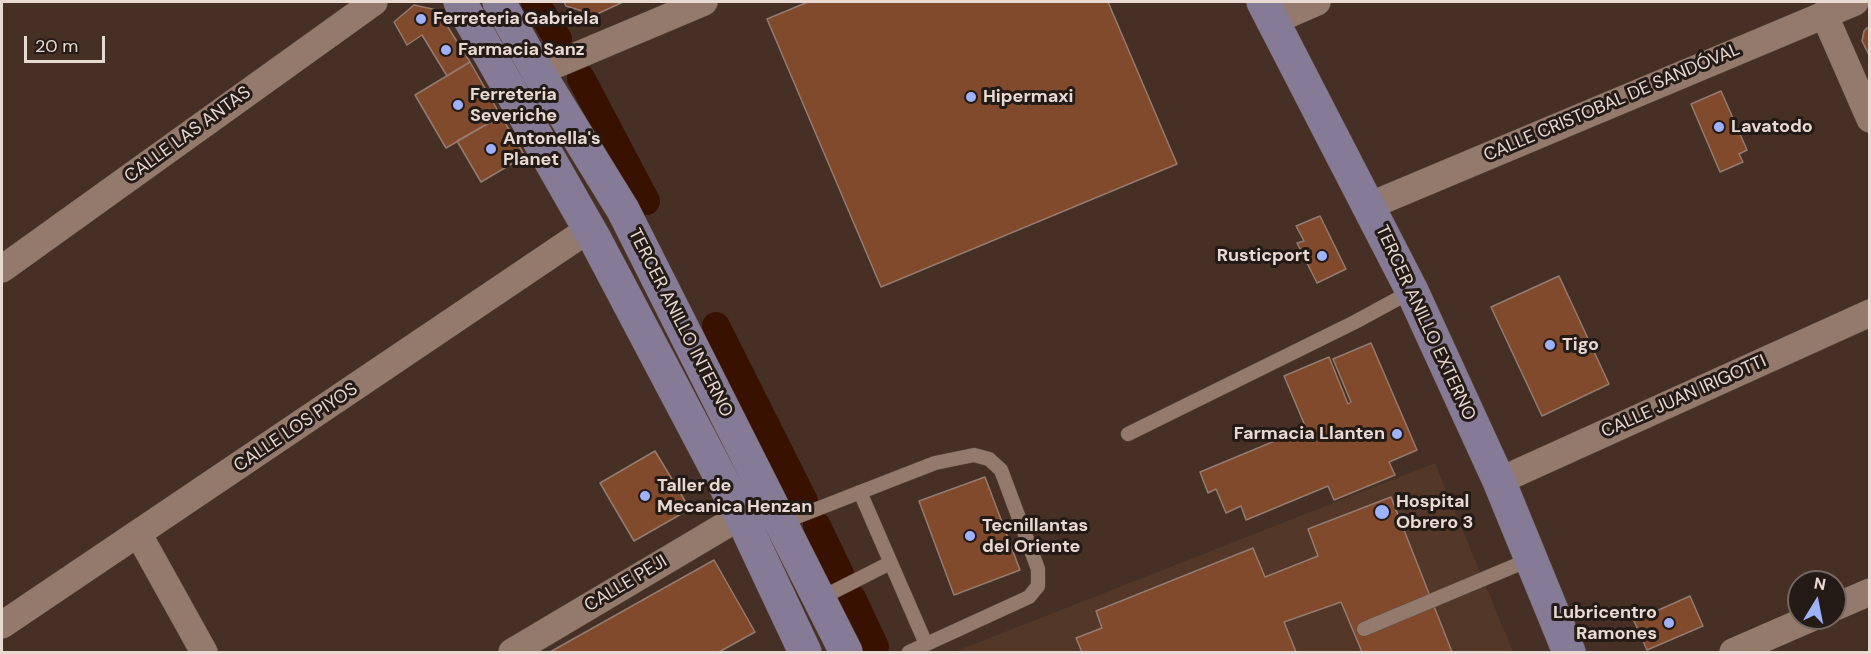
<!DOCTYPE html>
<meta charset="utf-8">
<style>
body{margin:0}
#map{position:relative;width:1871px;height:654px;overflow:hidden;background:#463025;font-family:"DM Sans",sans-serif}
canvas{display:block}
.frame{position:absolute;inset:0;border:3px solid #e8d9d2;pointer-events:none}
.north{position:absolute;left:1787px;top:570px;width:60px;height:60px;box-sizing:border-box;background:#251b16;border:2px solid #736761;border-radius:50%;rotate:10deg;font-size:16px;font-weight:700;line-height:24px;text-align:center;color:#e8d9d2}
.north::after{content:'';display:block;margin:auto;width:21px;height:27px;background:#9fb3fd;clip-path:polygon(50% 0,100% 100%,50% 72%,0 100%)}
.scale{position:absolute;left:24px;top:36px;width:81px;height:27px;box-sizing:border-box;border:3px solid #e8d9d2;border-top:0;padding-left:8px;font-size:18px;line-height:21px;white-space:nowrap;color:#e8d9d2;-webkit-text-stroke:4px #251b16;paint-order:stroke}
</style>
<div id="map">
<canvas width="1871" height="654"></canvas>
<div class="frame"></div>
<div class="north">N</div>
<div class="scale">20 m</div>
</div>
<script>
const context = document.querySelector('canvas').getContext('2d');
context.lineJoin = 'round';
function fillPath(path, color) {
  context.fillStyle = color;
  context.fill(path, 'evenodd');
}
function trace(path, color, width, dash) {
  context.strokeStyle = color;
  context.lineWidth = width;
  context.lineCap = dash ? 'butt' : 'round';
  context.setLineDash(dash || []);
  context.stroke(path);
}
function write(font, color, halo, rows, align = 'center') {
  context.font = font + ' "DM Sans",sans-serif';
  context.lineWidth = 6;
  context.setLineDash([]);
  context.textBaseline = 'middle';
  context.strokeStyle = halo;
  context.fillStyle = color;
  for (const [text, x, y, turn = 0] of rows) {
    context.save();
    context.translate(x, y);
    context.rotate((+turn || 0) * Math.PI / 180);
    context.textAlign = isNaN(turn) ? turn : align;
    if (halo) context.strokeText(text, 0, 0);
    context.fillText(text, 0, 0);
    context.restore();
  }
}
fillPath(new Path2D(`
 M1435 463 1513 652H954Z`), '#533728');
trace(new Path2D(`
 M535 2 558 39
 M581 78 646 201
 M716 326 804 501
 M817 526 840 574
 M852 598 875 647`), '#381100', 28);
const building = new Path2D(`
 M564 2H623L595 15 566 6Z
 M808 2H1108L1177 164 881 287 767 19Z
 M414 5 437 10 470 62 447 76 422 35 407 45 394 22Z
 M1867 28H1870V57L1862 41 1864 31Z
 M470 62 501 116 446 148 415 95Z
 M1721 91 1747 150 1739 154 1743 162 1720 172 1691 104Z
 M501 116 525 156 481 182 457 141Z
 M1320 216 1346 269 1317 283 1297 243 1304 241 1296 226Z
 M1559 276 1609 384 1542 416 1491 307Z
 M1371 343 1417 450 1389 462 1395 475 1334 500 1328 486 1246 520 1241 506 1226 513 1216 489 1208 493 1200 472 1306 428 1284 376 1329 357 1348 404 1351 402 1333 359Z
 M655 451 690 509 634 541 600 483Z
 M985 477 1020 570 954 595 919 501Z
 M1391 497 1452 652H1362L1341 602 1284 622 1296 652H1082L1076 638 1102 628 1096 611 1253 548 1265 577 1318 556 1308 529Z
 M714 560 755 632 719 652H550Z
 M1690 596 1703 626 1647 650 1634 621Z`);
fillPath(building, '#824a2c');
trace(building, '#957b6f', 1.5);
const lane = new Path2D(`
 M1128 434 1355 322 1412 291
 M860 492 926 644
 M781 523 935 463 974 455 989 459 1001 470 1038 569V586L1029 597 909 652
 M819 599 890 563
 M1364 629 1531 559`);
const street = new Path2D(`
 M1824 14 1870 119
 M1273 21 1317 2
 M538 72 704 2
 M1369 206 1855 2
 M2 269 374 2
 M1499 481 1870 313
 M139 535 204 652
 M1835 607 1870 592
 M2 625 589 229
 M512 652 741 516
 M1733 652 1811 618`);
const secondary = new Path2D(`
 M460 2 596 241 741 516 805 652
 M499 2 538 72 623 210 846 652
 M1263 2 1412 291 1499 481 1569 652`);
trace(lane, '#604d44', 15);
trace(street, '#604d44', 28);
trace(secondary, '#604d44', 34);
trace(lane, '#947a6d', 14);
trace(street, '#947a6d', 27);
trace(secondary, '#867b96', 33);
for (const [x, y, r, color] of [
 [421,19,6,"#9fb3fd"],
 [446,50,6,"#9fb3fd"],
 [971,97,6,"#9fb3fd"],
 [458,105,6,"#9fb3fd"],
 [1719,127,6,"#9fb3fd"],
 [491,149,6,"#9fb3fd"],
 [1322,256,6,"#9fb3fd"],
 [1550,345,6,"#9fb3fd"],
 [1397,434,6,"#9fb3fd"],
 [645,496,6,"#9fb3fd"],
 [1382,512,8,"#9fb3fd"],
 [970,536,6,"#9fb3fd"],
 [1669,623,6,"#9fb3fd"]
]) {
  const dot = new Path2D();
  dot.arc(x, y, r, 0, 2 * Math.PI);
  context.fillStyle = color;
  context.fill(dot);
  trace(dot, '#251b16', 2);
}
write('bold 18px', '#e8d9d2', '#251b16', [
 ["Ferreteria Gabriela",433,19],
 ["Farmacia Sanz",458,50],
 ["Ferreteria",470,95],
 ["Severiche",470,116],
 ["Hipermaxi",983,97],
 ["Lavatodo",1731,127],
 ["Antonella's",503,139],
 ["Planet",503,160],
 ["Rusticport",1310,256,"right"],
 ["Tigo",1562,345],
 ["Farmacia Llanten",1385,434,"right"],
 ["Taller de",657,486],
 ["Mecanica Henzan",657,507],
 ["Hospital",1396,502],
 ["Obrero 3",1396,523],
 ["Tecnillantas",982,526],
 ["del Oriente",982,547],
 ["Lubricentro",1657,613,"right"],
 ["Ramones",1657,634,"right"]
], 'left');
write('18px', '#e8d9d2', '#251b16', [
 ["CALLE CRISTOBAL DE SANDÓVAL",1612,103,-23],
 ["CALLE LAS ANTAS",188,135,-36],
 ["TERCER ANILLO INTERNO",680,323,63],
 ["TERCER ANILLO EXTERNO",1425,323,65],
 ["CALLE JUAN IRIGOTTI",1684,397,-24],
 ["CALLE LOS PIYOS",296,428,-34],
 ["CALLE PEJI",626,584,-31]
]);
</script>
